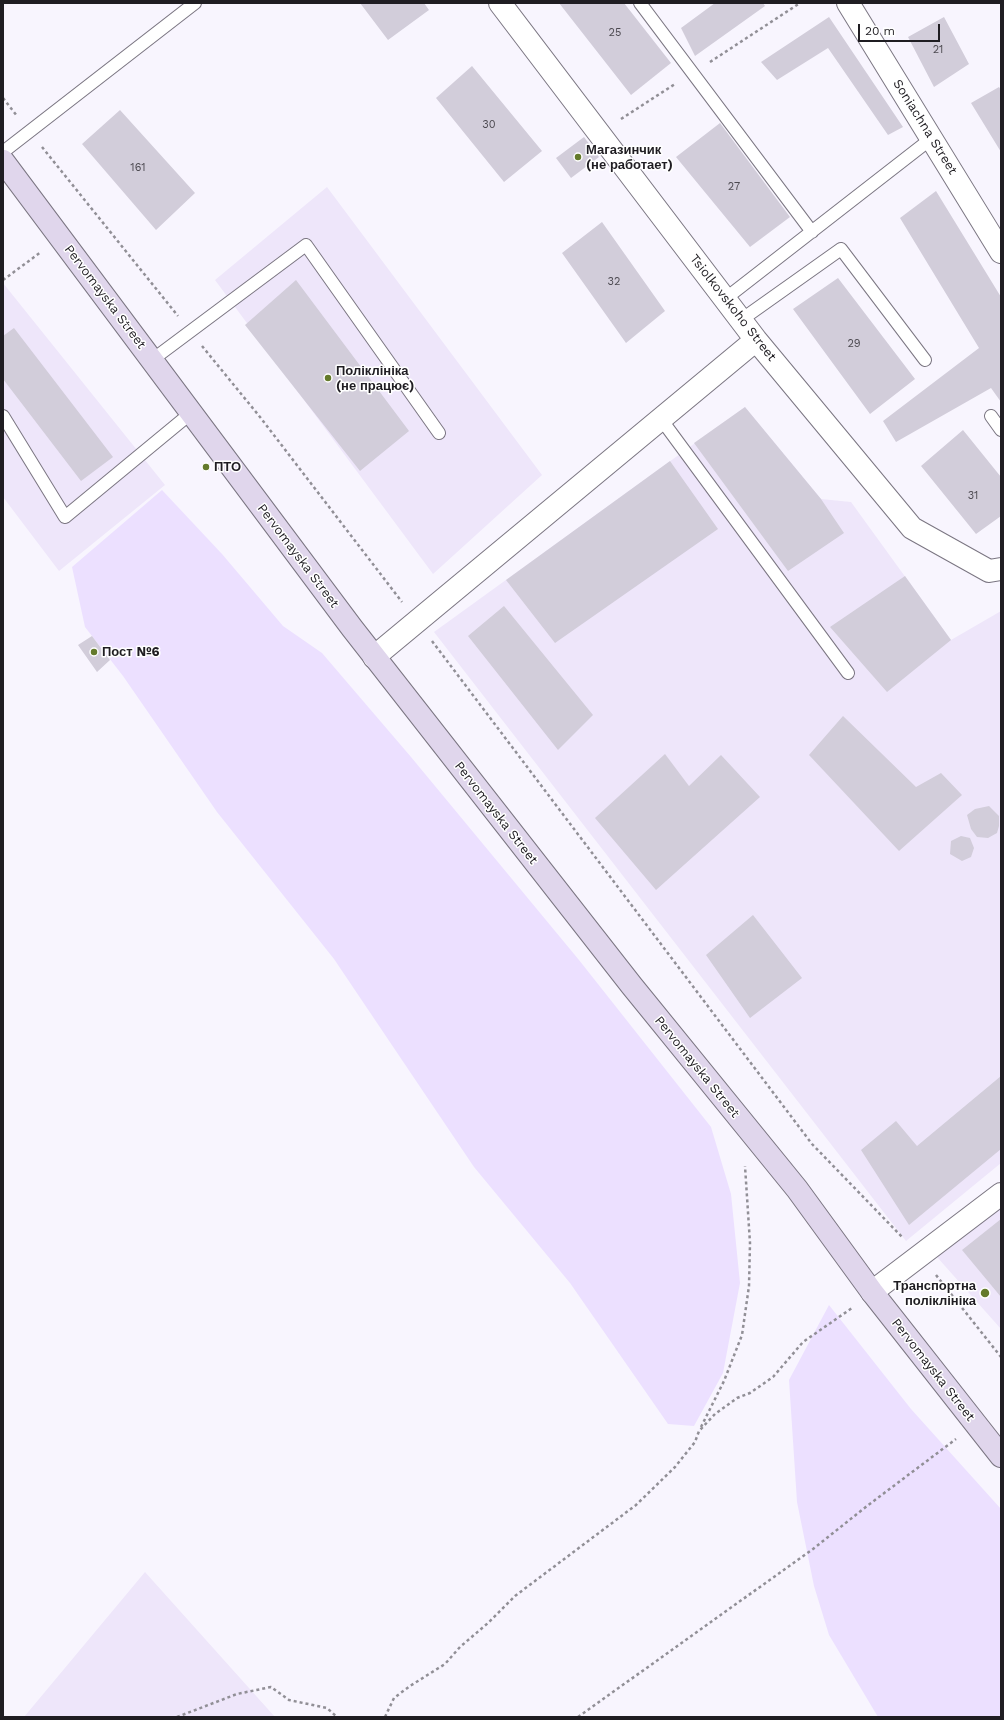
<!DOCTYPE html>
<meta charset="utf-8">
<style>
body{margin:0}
#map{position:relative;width:1004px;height:1720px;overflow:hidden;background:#f8f5fe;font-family:"Work Sans",sans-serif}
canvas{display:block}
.frame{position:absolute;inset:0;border:4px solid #1f1d22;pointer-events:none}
.scale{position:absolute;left:858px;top:24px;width:82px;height:18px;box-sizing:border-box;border:2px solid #1f1d22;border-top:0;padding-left:5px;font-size:12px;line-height:14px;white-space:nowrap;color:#1f1d22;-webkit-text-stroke:3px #fff;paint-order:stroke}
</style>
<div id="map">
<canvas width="1004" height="1720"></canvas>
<div class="frame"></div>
<div class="scale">20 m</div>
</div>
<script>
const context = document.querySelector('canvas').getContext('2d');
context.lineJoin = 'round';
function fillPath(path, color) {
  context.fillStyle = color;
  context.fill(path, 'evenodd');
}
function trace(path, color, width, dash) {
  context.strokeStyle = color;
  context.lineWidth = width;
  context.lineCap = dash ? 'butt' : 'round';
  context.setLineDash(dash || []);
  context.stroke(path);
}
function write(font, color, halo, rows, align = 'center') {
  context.font = font + ' "Work Sans",sans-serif';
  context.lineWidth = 3;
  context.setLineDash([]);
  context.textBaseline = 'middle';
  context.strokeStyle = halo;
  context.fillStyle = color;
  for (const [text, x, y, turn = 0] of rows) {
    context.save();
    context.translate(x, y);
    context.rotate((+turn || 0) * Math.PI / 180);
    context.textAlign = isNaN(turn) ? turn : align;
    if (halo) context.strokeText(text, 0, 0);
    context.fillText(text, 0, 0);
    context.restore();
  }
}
fillPath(new Path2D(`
 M327 187 542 475 433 574 215 280Z
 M3 283 165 485 59 571 3 497Z
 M745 407 821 499 851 502 951 640 1001 611V1163L906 1241 434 632Z
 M1001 1208V1329L937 1257Z
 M145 1572 275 1717H24Z`), '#eee6fa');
fillPath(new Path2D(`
 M162 490 222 554 283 626 322 653 411 757 579 960 711 1127 731 1194 740 1283 723 1373 694 1426 668 1424 570 1283 474 1167 334 959 217 812 123 676 85 627 72 567Z
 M829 1305 911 1409 1001 1509V1717H878L829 1635 814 1586 797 1502 789 1380Z`), '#ece0ff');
fillPath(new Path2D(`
 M360 3H424L429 10 388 40Z
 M559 3H624L671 63 631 95Z
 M715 3H763L765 6 695 56 681 28Z
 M829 17 903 127 888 135 828 48 777 80 761 62Z
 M944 17 969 64 934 87 908 37Z
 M472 66 542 151 504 182 436 98Z
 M999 87 1001 90V152L971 103Z
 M120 110 195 193 156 230 82 144Z
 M720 123 790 217 750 247 676 157Z
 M584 137 599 157 571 178 556 158Z
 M936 191 1001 297V402L991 388 896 442 883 421 979 348 900 218Z
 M602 222 665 311 626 343 562 253Z
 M838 278 915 379 870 414 793 309Z
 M296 280 409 431 360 471 245 325Z
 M14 328 113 457 81 481 3 379V336Z
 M745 407 821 499 844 533 788 571 694 443Z
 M963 430 1001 477V516L976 534 921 466Z
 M670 461 718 529 555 643 506 580Z
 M905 576 951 640 887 692 830 627Z
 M504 606 593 715 558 750 468 636Z
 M92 636 110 660 97 672 78 645Z
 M843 716 916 787 941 773 962 795 899 851 809 755Z
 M665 754 689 786 721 755 760 797 656 890 595 818Z
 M989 806 999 816V826L997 833 988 838 977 837 971 829 967 815 975 809Z
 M961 836 970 838 974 848 971 857 962 861 950 854 951 841Z
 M753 915 802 978 750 1018 706 955Z
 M1001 1076V1149L909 1225 861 1150 896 1121 917 1146Z
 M1001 1219V1297L962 1250Z`), '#d2cdda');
const lane = new Path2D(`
 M640 3 812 232
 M3 152 195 3
 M725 299 932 138
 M741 320 841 249 925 360
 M152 360 306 245 439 433
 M3 416 65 517 191 413
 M991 416 1001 430
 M661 419 848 673`);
const street = new Path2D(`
 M500 3 756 340 912 528 989 571 1001 569
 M848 3 1001 252
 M374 657 756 340
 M872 1292 1001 1194`);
const secondary = new Path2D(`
 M3 161 352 628 632 986 797 1189 872 1292 1001 1456`);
trace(lane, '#7b7682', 14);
trace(street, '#7b7682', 24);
trace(secondary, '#7b7682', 24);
trace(new Path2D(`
 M710 62 800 3
 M3 98 17 116
 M621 119 675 84
 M42 147 178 316
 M3 280 41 252
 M202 346 260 417 402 602
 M432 641 812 1144 903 1238
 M936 1275 1001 1357
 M701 1427 724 1381 742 1335 749 1286 750 1243 745 1166
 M177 1717 237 1694 271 1687 289 1700 327 1708 337 1717
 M385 1717 394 1698 410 1686 445 1664 460 1647 488 1623 515 1596 636 1505 675 1467 695 1442 699 1431 715 1414 737 1398 750 1393 773 1377 803 1342 852 1308
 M578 1717 813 1549 867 1506 956 1439`), '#918f96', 2.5, [3, 3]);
trace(lane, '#fff', 12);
trace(street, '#fff', 22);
trace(secondary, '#e0d6ec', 22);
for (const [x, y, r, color] of [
 [578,157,4,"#647a2b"],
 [328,378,4,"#647a2b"],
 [206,467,4,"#647a2b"],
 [94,652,4,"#647a2b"],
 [985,1293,5,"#647a2b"]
]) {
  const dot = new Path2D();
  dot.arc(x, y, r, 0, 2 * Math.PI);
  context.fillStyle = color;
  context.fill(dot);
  trace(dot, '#fff', 1.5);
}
write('11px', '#4c4950', null, [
 ["25",615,33],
 ["21",938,50],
 ["30",489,125],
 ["161",138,168],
 ["27",734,187],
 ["32",614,282],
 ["29",854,344],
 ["31",973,496]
]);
write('13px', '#1f1d22', '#fff', [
 ["Soniachna Street",925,127,58],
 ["Pervomayska Street",105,297,53],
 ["Tsiolkovskoho Street",733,308,52],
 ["Pervomayska Street",298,556,53],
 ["Pervomayska Street",496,813,52],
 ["Pervomayska Street",697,1067,51],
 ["Pervomayska Street",933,1370,52]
]);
write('bold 13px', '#1f1d22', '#fff', [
 ["Магазинчик",586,150],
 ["(не работает)",586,165],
 ["Поліклініка",336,371],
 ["(не працює)",336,386],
 ["ПТО",214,467],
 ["Пост №6",102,652],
 ["Транспортна",976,1286,"right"],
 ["поліклініка",976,1301,"right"]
], 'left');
</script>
